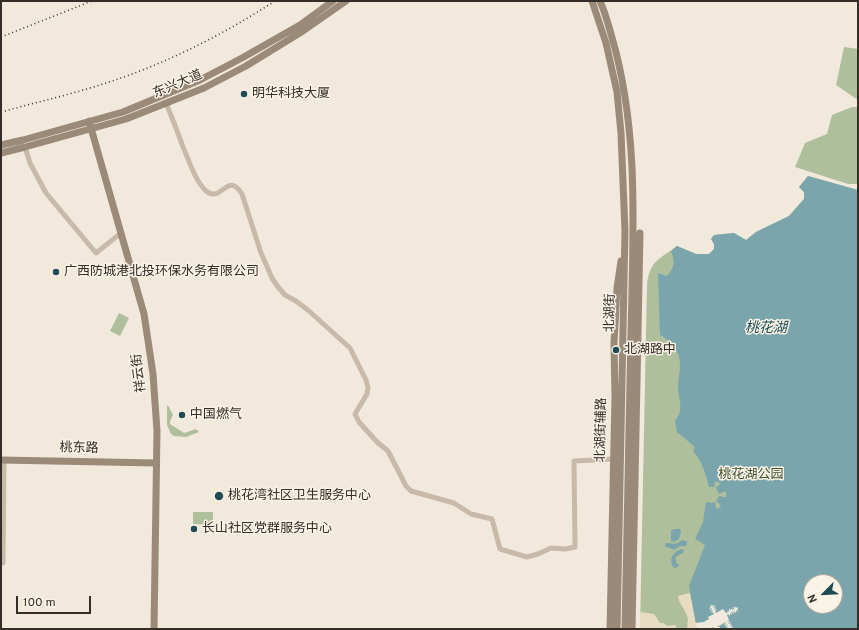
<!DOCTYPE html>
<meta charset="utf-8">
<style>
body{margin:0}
#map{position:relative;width:859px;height:630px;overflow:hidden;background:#f1e9db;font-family:Overpass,sans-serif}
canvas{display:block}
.frame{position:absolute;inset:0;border:2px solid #352d28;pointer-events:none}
.north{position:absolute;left:803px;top:574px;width:40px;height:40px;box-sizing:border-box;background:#f9f3e7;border:1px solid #aba49b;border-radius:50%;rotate:246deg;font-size:11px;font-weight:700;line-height:16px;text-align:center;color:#352d28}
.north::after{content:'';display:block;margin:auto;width:14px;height:18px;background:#1f4b55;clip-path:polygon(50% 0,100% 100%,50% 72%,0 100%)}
.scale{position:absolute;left:16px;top:596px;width:75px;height:18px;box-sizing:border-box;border:2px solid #352d28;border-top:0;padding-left:5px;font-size:12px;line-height:14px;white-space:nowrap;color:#352d28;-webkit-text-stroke:3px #f9f3e7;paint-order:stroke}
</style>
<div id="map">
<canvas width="859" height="630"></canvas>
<div class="frame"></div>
<div class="north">N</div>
<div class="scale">100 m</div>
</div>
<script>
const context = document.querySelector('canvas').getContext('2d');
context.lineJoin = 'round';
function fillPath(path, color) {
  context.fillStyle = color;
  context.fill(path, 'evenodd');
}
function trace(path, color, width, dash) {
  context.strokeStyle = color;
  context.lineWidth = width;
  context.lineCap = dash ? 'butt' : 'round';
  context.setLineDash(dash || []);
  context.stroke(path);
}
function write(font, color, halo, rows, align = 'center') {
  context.font = font + ' Overpass,"Noto Sans SC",sans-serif';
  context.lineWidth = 3;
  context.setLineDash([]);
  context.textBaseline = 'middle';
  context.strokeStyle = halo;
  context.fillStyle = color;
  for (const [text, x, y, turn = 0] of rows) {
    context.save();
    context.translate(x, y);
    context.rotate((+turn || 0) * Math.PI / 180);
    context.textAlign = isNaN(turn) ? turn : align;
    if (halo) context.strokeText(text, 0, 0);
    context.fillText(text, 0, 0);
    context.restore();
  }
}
fillPath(new Path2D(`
 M844 47 858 49V100L836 85Z
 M852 107H858V184H848L795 167 805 143 827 134 832 115Z
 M808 176 858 190V629H640L647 284C650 260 660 259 677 246L696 254H709L714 249V244L711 239 714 235 734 233 746 240 756 232 789 216 804 199V192L799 187ZM811 582H835V606H811Z
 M119 313 129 318 120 336 110 331Z
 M167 405 169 407 173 415 170 421V424L184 433 196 429 199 432 186 437 174 436 171 434 167 425Z
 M193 512H213V525L193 524Z`), '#afbf9c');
fillPath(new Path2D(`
 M690 593 697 629H687L688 619 686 613 679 601 678 596Z
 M640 612 654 614 660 623H664L667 626 676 625V629H640Z`), '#e8dcc3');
fillPath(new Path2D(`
 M808 176 858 190V629H697L689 586 705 545 695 539 703 522 706 502 712 503 715 502 716 505H715L717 509 721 507 719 503H718L716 501 719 496H722V497H726V492H722V493L719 494 716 488 717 486 718 487 720 483 716 481 714 484 715 485 714 487H709C705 472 703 463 693 451L695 447 677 432 675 421C685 409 678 399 678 385 678 379 680 373 680 367 681 353 672 341 660 335L658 273 667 276C675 267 675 261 671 251L677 246 696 254H709L714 249V244L711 239 714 235 734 233 746 240 756 232 789 216 804 199V192L799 187ZM811 582H835V606H811Z
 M674 529H680L681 531 679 539 674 542 671 541V531Z
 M682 540 686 541 687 542 686 546H680L674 550 670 548 666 547 665 546 666 543C674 543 675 546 682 540Z
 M682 549 684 550 683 553 679 555 676 557V563L679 565 678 567 674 568C668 560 672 552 682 549Z`), '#7ba5ac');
fillPath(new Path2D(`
 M712 605V606L714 605 715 606 713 607 714 608 715 607 716 608 714 609 715 610 716 609 717 610 715 611 716 613 723 609 726 613 728 612 727 610 729 612V609H730L731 611V608L733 610 734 609 733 607H734L735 608V606L736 608 738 607V609H737L738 611V612L736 610V612L735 613 734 611H733L734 613V614L732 612H731L732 614V615L730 613V616L728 614 727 615 729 620 727 622 730 621V622L728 624H729L731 623V624L730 626 732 625V626L731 628 733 627V628L727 629 726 628 728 627V626L726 627 725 626 727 625V624L725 625 724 624 726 623V622L717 627H720V628L718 629H715V628L714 629 713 627 709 629H697L695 623 704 622 709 619 708 617 714 614 713 612 712 613 711 612 713 611 712 610 710 611V610L712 609 711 608 709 609V608L711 607 710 606Z`), '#f1e9db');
trace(new Path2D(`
 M166 103C172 118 178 132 183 147 189 160 195 181 206 191 222 204 227 170 242 194L261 253 272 278 278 287 285 295 296 301 309 311 350 348 366 380 368 388 367 394 355 414 359 422 377 442 388 451 406 486 411 491 454 503 471 514 492 519 500 549 527 557 538 554 551 548 565 549 575 547 574 461 613 459
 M25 147 30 163 46 193 96 253 121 233
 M3 563 4 460`), '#c8baa8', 5);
trace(new Path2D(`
 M592 1 606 43 617 92 621 133 625 231 617 629
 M600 1C605 12 608 23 611 34 640 131 633 234 631 334 629 432 627 531 625 629
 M89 121 144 314 153 374 157 431 154 629
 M1 145 23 140 123 112 200 80 242 58 300 25 333 1
 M1 153 25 147 126 119 204 88 246 66 303 31 346 1
 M1 460 156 463
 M610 629 615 396 614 343 617 288 621 261
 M632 629 640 233`), '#9c8a79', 7);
trace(new Path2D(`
 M1 37 92 1
 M1 112C45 100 90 90 132 74 183 55 230 30 275 1`), '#352d28', 1.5, [1, 3]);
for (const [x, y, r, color] of [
 [244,94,4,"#1f4b55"],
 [56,272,4,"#1f4b55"],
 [616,350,4,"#1f4b55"],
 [182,415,4,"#1f4b55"],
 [219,496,5,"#1f4b55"],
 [194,529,4,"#1f4b55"]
]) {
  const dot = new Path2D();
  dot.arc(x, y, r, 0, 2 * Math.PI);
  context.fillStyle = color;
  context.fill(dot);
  trace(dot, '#f9f3e7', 1.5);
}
write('13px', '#352d28', '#f9f3e7', [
 ["东兴大道",178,85,-23],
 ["北湖街",611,313,-89],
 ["祥云街",140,373,-97],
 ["北湖街辅路",602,430,-89],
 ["桃东路",79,449,1]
]);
write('13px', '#352d28', '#f9f3e7', [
 ["明华科技大厦",252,94],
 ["广西防城港北投环保水务有限公司",64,272],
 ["北湖路中",624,350],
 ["中国燃气",190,415],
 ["桃花湾社区卫生服务中心",228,496],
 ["长山社区党群服务中心",202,529]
], 'left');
write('13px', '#40522c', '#f9f3e7', [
 ["桃花湖公园",751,475]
]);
write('italic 14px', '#1f4b55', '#f9f3e7', [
 ["桃花湖",766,329]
]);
</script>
